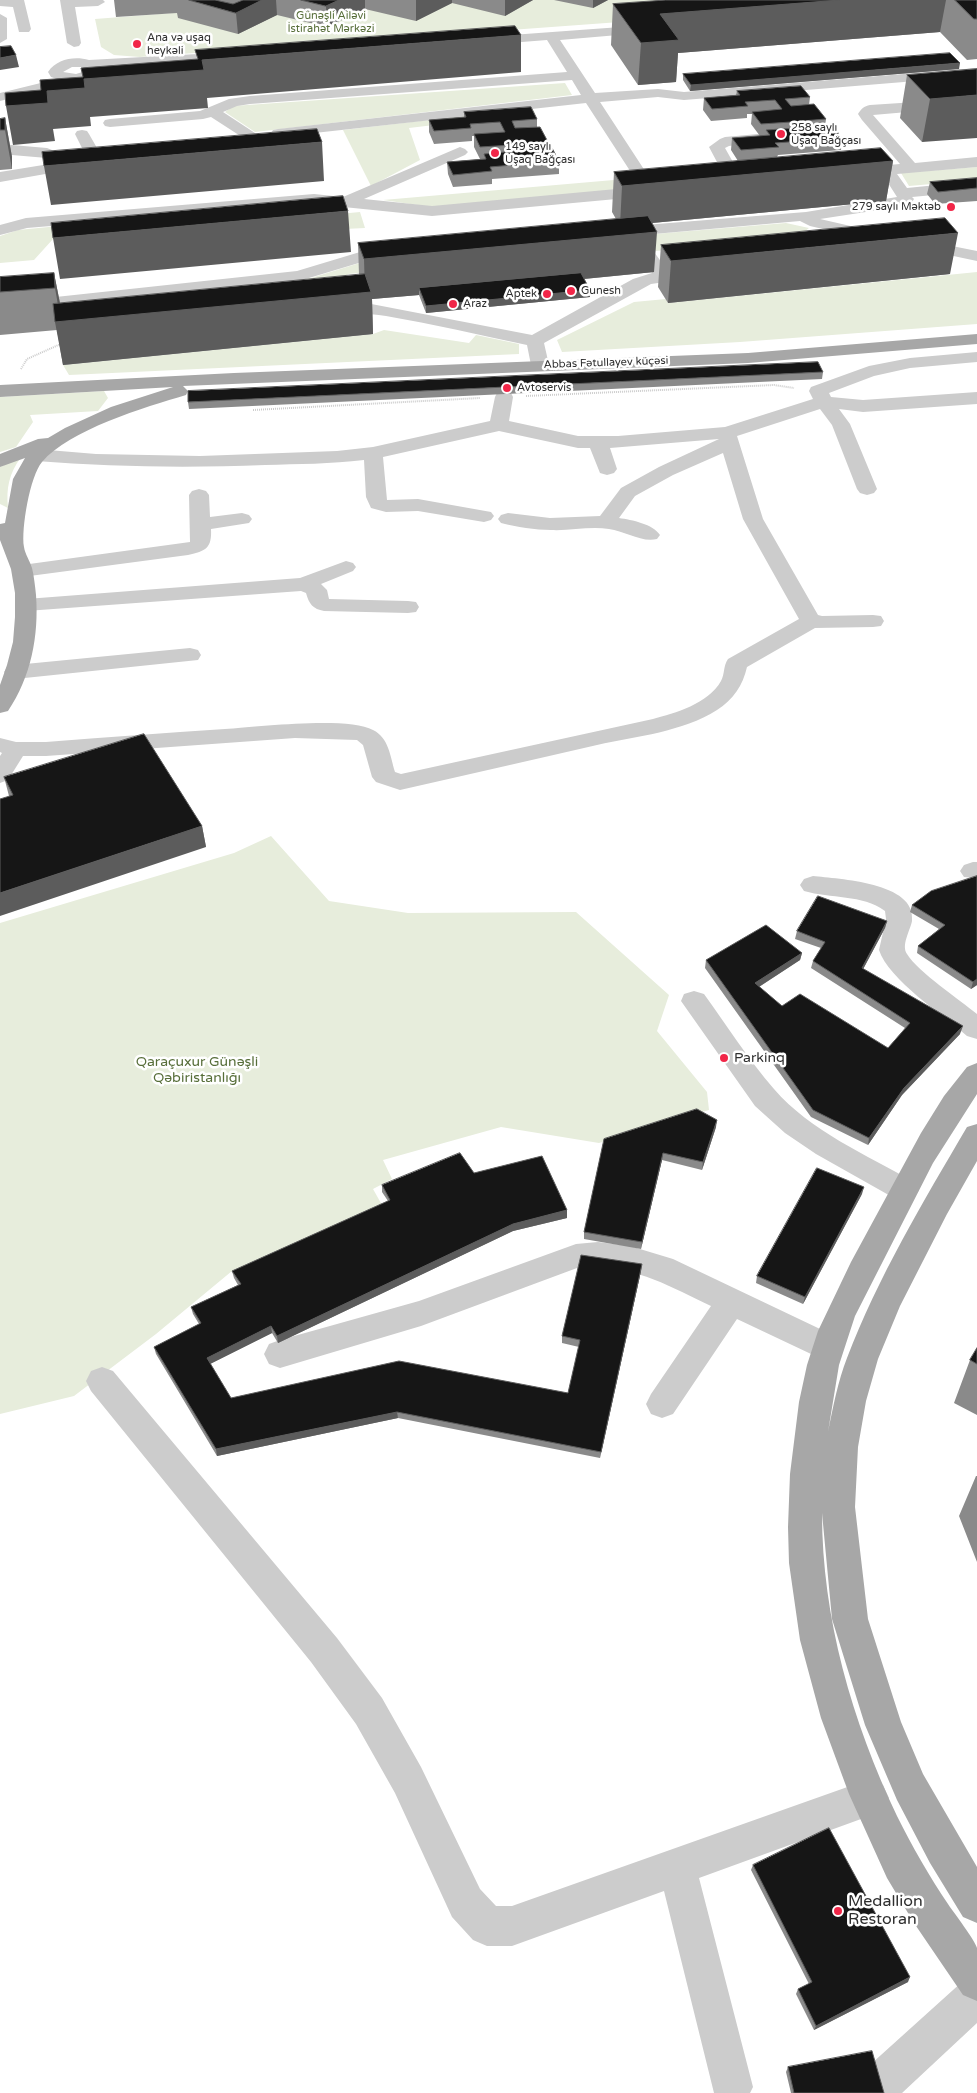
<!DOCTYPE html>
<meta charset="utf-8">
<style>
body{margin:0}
canvas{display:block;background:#fff}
</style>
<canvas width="977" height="2093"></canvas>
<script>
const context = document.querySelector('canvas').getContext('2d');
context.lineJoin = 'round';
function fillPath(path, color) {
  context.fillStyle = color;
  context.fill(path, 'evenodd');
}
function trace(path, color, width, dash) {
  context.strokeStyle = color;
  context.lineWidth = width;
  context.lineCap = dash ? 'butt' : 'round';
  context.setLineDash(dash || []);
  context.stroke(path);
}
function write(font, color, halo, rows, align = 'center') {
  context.font = font + ' "Varela Round",sans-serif';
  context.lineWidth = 5;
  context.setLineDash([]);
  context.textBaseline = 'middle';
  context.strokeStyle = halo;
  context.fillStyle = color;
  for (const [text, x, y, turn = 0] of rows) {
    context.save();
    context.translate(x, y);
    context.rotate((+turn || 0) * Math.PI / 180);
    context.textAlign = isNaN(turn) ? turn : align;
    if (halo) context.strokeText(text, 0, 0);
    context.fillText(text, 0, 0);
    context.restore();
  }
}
fillPath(new Path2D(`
 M340 0H693L716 15 140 57 114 55 101 47 95 19Z
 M565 83 572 95 255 132 225 112 233 106Z
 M532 108 535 113 409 128 420 160 371 186 343 130Z
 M977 167V180L909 186 901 173Z
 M706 172 725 181 431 207 383 200Z
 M273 205 318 216 360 212 365 228 201 236 53 239 34 260 0 263V236L18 230Z
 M786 223 809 228 795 239 656 251 652 247 348 274 333 289 131 299 311 278 379 257Z
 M977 272V324L740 342 562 352 557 340 634 302 666 299 668 303Z
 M384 330 469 343 476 335 519 344V354L69 375 63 365 373 334Z
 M104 391 108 398 98 411 30 415 33 422 16 447 0 452V397Z
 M21 457C9 474 6 488 8 508L0 504V467Z
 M271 836 329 901 408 913 576 912 669 995 657 1031 707 1092 709 1110 599 1143 501 1127 383 1160 392 1179 373 1189 382 1205 232 1271 156 1334 74 1396 0 1414V923L234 853Z`), '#e7eddc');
trace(new Path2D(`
 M21 369 27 359 63 343
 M526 396 774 385 794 388
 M253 410 480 398`), '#ccc', 2, [1, 1]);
fillPath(new Path2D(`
 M0 0H24L31 29 29 32H19L13 7 0 6Z
 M60 0H103L105 2 98 6 75 7 81 43 79 46 74 47 67 43Z
 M0 14 7 18V39L0 43Z
 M648 25 655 29 653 32 560 40 595 93 658 89 684 92 977 68V76L684 100 658 97 600 102 647 174 644 177H634L586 103 278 137 273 136 271 133 273 130 278 129 581 95 572 80 250 104 237 106 223 112 255 133 257 136 255 139H245L211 117 203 119 110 127 105 126 103 123 105 120 110 119 200 111 229 99 250 96 567 72 547 40 484 45 477 41 484 37Z
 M234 52 239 53 241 56 239 59 104 67 101 74 92 79 0 101V93L57 79 51 77 48 72C57 59 74 56 89 60ZM72 67H82L89 70 76 74 63 72Z
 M977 98V106L873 115 915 163 977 157V167L897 174 907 188 977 181V191L912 197 914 199 911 204 905 206 820 219 881 233 883 236 881 239 875 241 810 226 800 221 620 237 614 235 612 232 614 229 620 227 806 212 897 197 883 175 854 178 849 176 846 173 849 170 854 168 900 164 862 120 858 114C861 109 864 106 870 105Z
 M82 130 87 131 89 134 105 162 102 165H92L89 162 75 134 77 131Z
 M769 133 774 134 776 137 774 140 729 146 725 148 734 164 728 169 723 171 693 174 688 172 685 169 688 166 717 162 709 147 720 139 725 137Z
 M0 144 47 148 52 150 55 153 52 156 47 158 0 154Z
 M460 147 465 149 468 152 465 155 364 199 432 206 649 186 655 188 657 191 655 194 649 196 432 216 314 204 27 228 0 235V225L26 218 314 194 343 197Z
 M80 159 85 161 88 164 85 167 0 182V172Z
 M917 239 977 251V261L911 247 909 244 911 241Z
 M395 248 401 249 403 253 401 257 362 262 299 281 0 313V303L297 271 360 252Z
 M639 248 654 252 668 271H686L688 275 686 279 651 284 544 343 549 365 546 369 540 370 534 369 531 365 527 345C480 335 433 324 386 316 367 313 346 314 328 310L325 306 328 302H361L532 335 633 279 652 273 642 259 618 258 616 254 618 250Z
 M977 352V362L910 368 874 376 829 393 831 397 863 400 977 392V404L863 412 839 409 850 424 877 489 874 493 867 495 860 493 857 489 832 425 820 409 737 436 763 519 818 615 822 616 873 615 881 616 884 621 881 626 873 627 815 628 747 667C743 685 733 700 717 710 682 732 638 736 597 745 532 760 466 775 400 790L376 782 372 777 363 745 357 740 295 738 46 756H23L8 780 0 783V756L2 753 0 752V738L16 742H46C106 737 165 733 225 729 256 727 348 716 373 730 389 738 390 756 395 772L401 774 653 719C675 713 708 704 721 681 725 674 723 666 728 659L799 619 743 519 723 453 673 475 635 496 619 518C632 520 653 524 660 535L657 539C642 543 625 531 609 529 590 526 570 531 551 530 535 530 517 527 501 523L498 519 501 515 508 513 550 518 600 516 621 488 659 467 719 439 610 448 617 469 614 473 607 475 600 473 590 448H578L499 431 383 457 387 500 418 499 491 512 494 516 491 520 484 522 418 511 386 512 371 508 366 497 364 460C331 464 298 464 265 465 188 468 112 467 36 461L29 459 26 455 29 451 36 449 96 454 200 456 337 451 373 447 490 421 495 397 497 393 504 391 511 393 513 397 509 421 578 436H618L725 427 813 399 809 391 811 387 869 366 910 358Z
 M199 489 206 491 209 495 210 517 242 513 249 515 252 519 249 523 211 529C212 548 206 551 188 555L22 577 15 575 12 571 15 567 22 565 190 542 189 495 192 491Z
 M346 561 353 563 356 567 353 571 321 584 327 590 329 599 408 601 416 602 419 607 416 612 408 613 324 611C313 609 309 604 306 593L301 591 26 611 18 610 15 605 18 600 26 599 300 578Z
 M190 648 198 650 201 655 198 660 15 679 7 677 4 672 7 667 15 665Z
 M973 862H977V878L964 877 960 871 964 865Z
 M813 876C838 879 917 882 912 921 910 931 901 945 907 954 918 972 960 1000 977 1014V1039L967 1036C944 1016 888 979 879 950L886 919 885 911C862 894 831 899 804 891L800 885 804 879Z
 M694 991 704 994C727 1026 749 1060 774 1089 810 1131 867 1155 914 1182L919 1190 914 1198 904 1202 894 1198 816 1154 785 1133 755 1106 681 1001 684 994Z
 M598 1242 630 1246 673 1259 839 1338 844 1348 839 1358 828 1362 737 1319 673 1414 662 1418 651 1414 646 1404 651 1394 711 1306C667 1285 628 1262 577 1268L421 1326 280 1368 269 1364 264 1354 269 1344 280 1340 419 1301 576 1244Z
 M102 1367 113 1371 337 1638 382 1698 421 1767 480 1889 496 1906H512L870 1779 883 1785 889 1798 883 1811 699 1878 753 2087 750 2093H714L664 1891 512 1946H487L473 1940 452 1917 395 1793 356 1724 311 1662 91 1391 86 1381 91 1371Z
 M977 1975V2023L902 2093H871L865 2079 871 2064 963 1981Z`), '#ccc');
fillPath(new Path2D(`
 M977 334V344L748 363 183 386 188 391 186 395C145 407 69 430 42 462 30 476 21 529 24 547 25 554 30 561 32 568 34 576 35 586 36 595 39 636 31 677 8 711L0 713V685L7 665 13 642 15 617V593L11 569 0 540V524L5 523 13 479 25 458 0 467V454L38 439 48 438 65 428 111 407 173 387 0 397V385L234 373 748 353Z
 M977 1063V1094L933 1163 855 1316 839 1365 828 1432C833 1407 838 1381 847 1358 878 1277 923 1202 967 1127L977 1124V1161L947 1214 900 1306 878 1359 866 1401 858 1447 855 1507 868 1619 901 1722 923 1774 977 1867V1923L963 1917 930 1863 897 1800 865 1725 832 1619 822 1513C822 1618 852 1721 897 1816 912 1846 929 1876 948 1904 954 1913 975 1940 977 1948 977 1964 977 1985 977 2001L963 1995 914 1923 887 1878 849 1794 821 1718 800 1640 789 1563 788 1527 790 1474 799 1402 807 1365 818 1331 851 1262 921 1133 944 1096 967 1067Z`), '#a7a7a7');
fillPath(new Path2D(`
 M114 0H533L505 16 452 3 416 21 365 9 327 27 277 15 238 34 178 18 177 13 116 17Z
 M554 0H608L593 8Z
 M666 0H977V59L967 60 940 32 678 53 676 82 638 85 611 45 613 4Z
 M959 69 690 91 683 80V74Z
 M977 69 922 142 900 118 907 75Z
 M737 91 810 97 809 105 826 119 825 126 842 138 841 150 778 155 777 157 893 161 886 201 652 223 654 272 584 279 590 297 426 313 419 295 372 299 373 334 63 365 57 330 0 335V277L54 273 60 303 359 275 358 243 616 219 612 212 614 172 738 161 731 150 732 138 760 136 751 124 752 114H747V118L711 121 703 110 704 98 736 95Z
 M464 112 537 119V127L548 142 547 149 559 161V174L492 179V184L453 187 448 174 447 162 480 159 474 147V136H472V141L434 144 429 132V120L464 117Z
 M5 118 12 157V169L0 170V119Z
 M977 178V201L935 204 927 194 930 182Z
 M661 245 950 274 668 303 658 287Z
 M823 372 822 379 189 409 188 402Z
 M4 777 202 826 206 847 9 796Z
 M977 876V985L971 989 917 953 918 946 939 929 910 912 912 905Z
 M887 921 885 928 863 969 960 1034 902 1095 868 1145 811 1117 705 968 706 960 802 953 800 960 759 987 782 1006 888 1048 905 1028 811 968 813 961 821 948 795 939 797 931Z
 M716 1127 702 1170 662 1160 641 1249 584 1239V1232L604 1139Z
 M474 1173 567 1210V1218L513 1231 278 1343 272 1333 210 1364 231 1398 568 1393 579 1347 562 1343V1336L641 1271 600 1458 398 1418 217 1456 156 1354 154 1347 199 1324 193 1314 191 1307 238 1285 234 1278 232 1271 388 1201 382 1192V1185Z
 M862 1194 803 1304 756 1283 757 1276Z
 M977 1348V1415L954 1403 970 1360Z
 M976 1476H977V1562L959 1516Z
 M753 1865 908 1982 814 2030 796 1994 798 1989 809 1984 751 1870Z
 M788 2067 884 2093H791L786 2072Z`), '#8a8a8a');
fillPath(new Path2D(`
 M262 0H276L277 15 238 34 236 13Z
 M339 0H365V9L327 27 326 6Z
 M416 0H452V3L416 21Z
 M505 0H533L505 16Z
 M593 0H608L593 8Z
 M840 0H946L940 32 678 53 676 82 638 85 641 43 660 14Z
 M521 35V72L207 98 208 108 90 117 91 126 53 129 55 141 13 145 6 106 47 91 84 79 202 60Z
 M16 55 19 67 0 70V58Z
 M960 63 959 69 690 91 691 85Z
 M977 95V138L922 142 930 99Z
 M5 118 12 157V169L5 130Z
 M322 142 324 181 51 205 44 166Z
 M893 161 886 201 620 226 622 186Z
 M348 211 351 252 60 279 53 238Z
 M657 232 654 272 421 295 419 288V295L372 299 373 334 63 365 55 322H61L55 288 54 273 62 314 365 292 364 259Z
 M958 233 950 274 668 303 671 261Z
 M590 290V297L426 313V306Z
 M202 826 206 847 0 916V893Z
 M887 921 885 928 860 975 862 968Z
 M802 953 800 960 754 990 755 983Z
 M977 979V985L971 989 973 982Z
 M963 1026 960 1034 902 1095 868 1145 869 1138 904 1088Z
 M717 1120 716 1127 702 1170 703 1162Z
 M663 1153 662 1160 641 1249 642 1242Z
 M864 1187 862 1194 803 1304 805 1297Z
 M567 1210V1218L513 1231 278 1343 277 1336 513 1224Z
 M642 1264 641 1271 600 1458 601 1452Z
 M271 1326 272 1333 208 1365 207 1358Z
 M397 1412 398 1418 217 1456 216 1449Z
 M910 1977 908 1982 814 2030 816 2026Z`), '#5c5c5c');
const building = new Path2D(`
 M189 0H215L233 4 243 0H262L236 13Z
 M301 0H339L326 6Z
 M666 0H840L660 14 679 40 641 43 613 4Z
 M955 0H977V19H974Z
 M515 26 521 35 202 60 204 70 84 79 85 88 47 91 48 103 6 106 5 93 41 90 40 80 83 77 81 68 198 59 195 50Z
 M11 46 16 55 0 58V47Z
 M950 53 960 63 691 85 683 74Z
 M977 69V95L930 99 907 75Z
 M801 86 810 97 785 99 791 106 814 104 826 119 802 121 807 127 832 125 842 138 775 143 779 147 741 150 732 138 770 135 766 130 796 128 791 122 761 124 752 112 782 109 775 100 745 102 748 106 712 109 704 98 740 95 737 91Z
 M531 107 537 119 512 121 515 128 540 127 548 142 523 144 526 150 552 148 559 161 490 167 492 171 453 175 447 162 486 159 484 154 515 151 512 145 480 147 474 134 505 132 500 122 470 124 471 128 434 131 429 120 466 117 464 112Z
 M5 118V130H0V119Z
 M317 129 322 142 44 166 42 152Z
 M881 148 893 161 622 186 614 172Z
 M977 178V188L938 192 930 182Z
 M343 196 348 211 53 238 51 223Z
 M648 216 657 232 364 259 358 243Z
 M945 218 958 233 671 261 661 245Z
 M54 273 55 288 0 292V277Z
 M581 273 590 290 426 306 419 288Z
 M365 274 371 292 55 322 53 304Z
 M818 362 823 372 188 402V391Z
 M144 734 202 826 0 893V799L13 795 4 777Z
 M977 876V979L973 982 918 946 945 925 912 905 931 891Z
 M818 896 887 921 862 968 963 1026 904 1088 869 1138 813 1110 706 960 766 925 802 953 755 983 782 1006 800 994 888 1048 910 1023 813 961 825 942 797 931Z
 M697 1109 717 1120 703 1162 663 1153 642 1242 584 1232 604 1139Z
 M460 1153 474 1173 542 1156 567 1210 513 1224 277 1336 271 1326 207 1358 231 1398 399 1361 568 1393 580 1340 562 1336 581 1255 642 1264 601 1452 397 1412 216 1449 154 1347 201 1323 191 1307 241 1284 232 1271 390 1200 382 1185Z
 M817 1168 864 1187 805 1297 757 1276Z
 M977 1348V1364L970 1360Z
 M829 1828 910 1977 816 2026 798 1989 812 1982 753 1865Z
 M872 2051 884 2093H794L788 2067Z`);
fillPath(building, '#161616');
trace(building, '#5c5c5c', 1);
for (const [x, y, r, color] of [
 [137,44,5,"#f12648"],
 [781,134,5,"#f12648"],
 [495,153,5,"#f12648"],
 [951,207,5,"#f12648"],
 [571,291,5,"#f12648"],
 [547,294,5,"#f12648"],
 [453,304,5,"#f12648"],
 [507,388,5,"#f12648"],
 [724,1058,5,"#f12648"],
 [838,1911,5,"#f12648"]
]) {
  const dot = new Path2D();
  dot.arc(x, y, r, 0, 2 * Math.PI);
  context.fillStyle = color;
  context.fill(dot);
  trace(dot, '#fff', 2);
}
write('11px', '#576e39', '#fff', [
 ["Günəşli Ailəvi",331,16],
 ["İstirahət Mərkəzi",331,29]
]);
write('11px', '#2f2f2f', '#fff', [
 ["Ana və uşaq",147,38],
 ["heykəli",147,51],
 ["258 saylı",791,128],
 ["Uşaq Bağçası",791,141],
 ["149 saylı",505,147],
 ["Uşaq Bağçası",505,160],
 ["279 saylı Məktəb",941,207,"right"],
 ["Gunesh",581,291],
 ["Aptek",537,294,"right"],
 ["Araz",463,304],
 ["Avtoservis",517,388]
], 'left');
write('11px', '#2f2f2f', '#fff', [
 ["Abbas Fətullayev küçəsi",606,363,-2]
]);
write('14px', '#2f2f2f', '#fff', [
 ["Parkinq",734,1058]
], 'left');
write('14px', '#576e39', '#fff', [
 ["Qaraçuxur Günəşli",197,1062],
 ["Qəbiristanlığı",197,1078]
]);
write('16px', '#2f2f2f', '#fff', [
 ["Medallion",848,1902],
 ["Restoran",848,1920]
], 'left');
</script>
